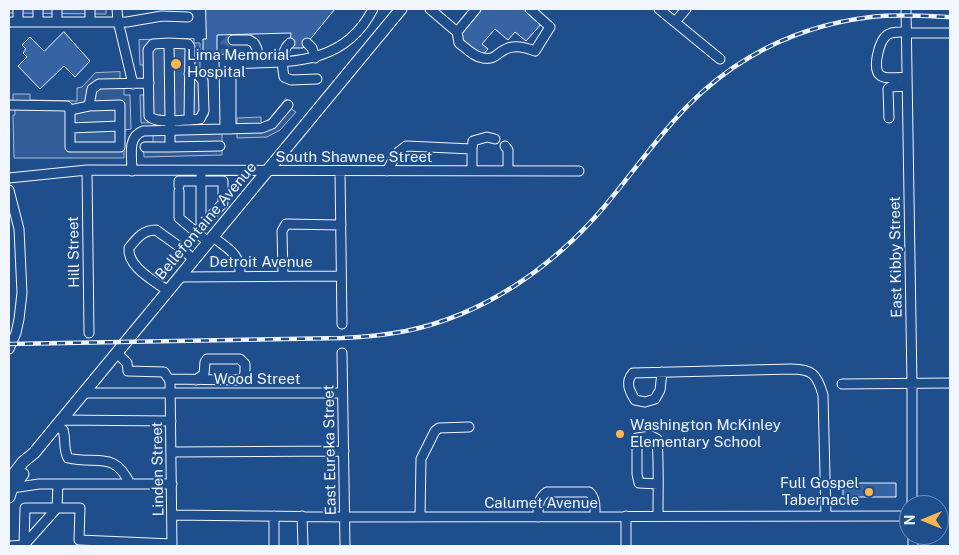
<!DOCTYPE html>
<style>
body{margin:0}
#map{position:relative;width:959px;height:555px;overflow:hidden;background:#1f4e8c;font-family:"Public Sans",sans-serif}
canvas{display:block}
.frame{position:absolute;inset:0;border:10px solid #f2f6ff;pointer-events:none}
.north{position:absolute;left:899px;top:495px;width:50px;height:50px;box-sizing:border-box;background:#1f4e8c;border:1px solid #7391ba;border-radius:50%;rotate:270deg;font-size:14px;font-weight:700;line-height:20px;text-align:center;color:#f2f6ff}
.north::after{content:'';display:block;margin:auto;width:18px;height:22px;background:#ffb74d;clip-path:polygon(50% 0,100% 100%,50% 72%,0 100%)}
</style>
<div id="map">
<canvas width="959" height="555"></canvas>
<div class="frame"></div>
<div class="north">N</div>
</div>
<script>
const context = document.querySelector('canvas').getContext('2d');
context.lineJoin = 'round';
function fillPath(path, color) {
  context.fillStyle = color;
  context.fill(path, 'evenodd');
}
function trace(path, color, width, dash) {
  context.strokeStyle = color;
  context.lineWidth = width;
  context.lineCap = dash ? 'butt' : 'round';
  context.setLineDash(dash || []);
  context.stroke(path);
}
function write(font, color, halo, rows, align = 'center') {
  context.font = font + ' "Public Sans",sans-serif';
  context.lineWidth = 4;
  context.setLineDash([]);
  context.textBaseline = 'middle';
  context.strokeStyle = halo;
  context.fillStyle = color;
  for (const [text, x, y, turn = 0] of rows) {
    context.save();
    context.translate(x, y);
    context.rotate((+turn || 0) * Math.PI / 180);
    context.textAlign = isNaN(turn) ? turn : align;
    if (halo) context.strokeText(text, 0, 0);
    context.fillText(text, 0, 0);
    context.restore();
  }
}
const built = new Path2D(`
 M9 9H106V14L9 13Z
 M194 39V43H200V68L208 79V116L202 122 141 123 140 95H146L145 65H140L139 40Z
 M120 72V87H124V95H130L131 129 124 130V158H14L13 115H15V109H13V94H30V100L77 101V88L82 87 95 73Z
 M286 99 293 104 290 108 296 112 280 130 267 137 237 138V118L261 117V122L263 123 269 119Z
 M222 134V155L144 157 143 142H153V135Z`);
fillPath(built, '#305b95');
trace(built, '#a8bbd7', 1);
const building = new Path2D(`
 M206 9H335L303 48H290L291 33 217 35V53L215 58H203V39H206Z
 M482 9H527L543 22 526 41 515 32 508 40 495 29 482 44 488 49 482 56 459 36Z
 M64 32 90 61 75 77 64 66 40 89 18 66 27 57 23 53 26 49 22 45 30 37 44 51Z
 M858 483H896V497H850V503H846V498H843V486H858Z`);
fillPath(building, '#3563a3');
trace(building, '#f2f6ff', 1);
trace(new Path2D(`
 M290 43 297 41 307 43
 M224 58 225 44 229 40H233`), '#3f679d', 9, [9, 4.5]);
const minor = new Path2D(`
 M18 9V22
 M38 9V22
 M57 9V21
 M90 9V21
 M117 9 118 21 133 84
 M430 9 457 32 476 9
 M659 9 720 59
 M906 9 912 384V505
 M9 22H127L162 16 188 17
 M675 22 686 9
 M457 32 459 43C466 48 474 57 483 58 495 60 496 54 504 50 513 44 525 47 535 51L550 27 530 9
 M906 32C900 32 892 31 887 35 879 41 872 69 880 75 885 80 900 77 907 77
 M906 33H950
 M233 40H249L254 43 257 49 258 63
 M290 43C281 50 282 66 284 77L291 80 317 79
 M307 43 312 48 315 58
 M224 59 225 129
 M231 63V129
 M224 64C282 61 342 70 373 9
 M189 74H197L203 81 204 111 200 119 189 120
 M9 105 67 106 70 110V147H120V126
 M70 110 89 106 92 89 99 84 149 83
 M889 118 888 89 890 87 907 86
 M70 128 120 126V105L89 106
 M505 146 508 150V171
 M145 147H170V120L169 43 188 44 190 47 189 120C178 120 157 124 149 116L148 50 153 44 169 43
 M170 147 220 146
 M472 149 473 141 487 137 495 139
 M87 170 89 333
 M132 171C132 156 127 137 143 131L262 128 272 124 288 105
 M340 171 342 324
 M387 171 397 153 406 146 472 149V171
 M201 176V226
 M9 178 87 170 579 171
 M179 186V181H223V203L196 232
 M9 190 19 229 22 293 19 319 16 333 9 349
 M179 191V218L208 242
 M213 237C228 249 241 254 240 275
 M283 275 282 231 286 224 341 225
 M180 277 341 276
 M168 291C155 281 127 267 129 248 137 238 143 230 156 230L181 248 194 260
 M117 353 127 363 128 371 164 372 170 381 172 546
 M342 353 345 546
 M662 372 660 390 655 399 645 402 635 400C629 390 625 382 633 373L791 369C812 369 817 374 823 395L826 516
 M170 379 240 380C246 377 245 371 245 364L240 359H207L205 362 204 374 196 380
 M842 384 950 383
 M84 393H342
 M61 420 171 421
 M56 426 63 430C66 439 63 449 68 458 97 465 114 450 130 484
 M172 452 344 451
 M658 484 639 483 637 474V438L651 436 657 439C659 465 658 491 658 516
 M12 488 39 484H172
 M172 515 345 517 909 516
 M302 516 303 546
 M626 516V546
 M420 517 421 459 435 431 439 428 469 427
 M538 517C538 506 538 498 547 492H589C596 498 595 508 595 516
 M913 535V546
 M24 545 25 508H80L79 540 172 544
 M10 546 24 545 57 508 58 484
 M274 546V516`);
const major = new Path2D(`
 M9 480 23 462 34 453 401 9
 M9 497 12 488 23 474`);
trace(minor, '#f2f6ff', 11);
trace(major, '#f2f6ff', 13);
trace(minor, '#1f4e8c', 9);
trace(major, '#1f4e8c', 11);
const rail = new Path2D(`
 M9 344 342 338C364 337 385 335 406 331 484 315 553 267 604 207 652 150 683 96 750 57 787 35 829 22 871 17 897 14 924 16 950 17`);
trace(rail, '#f2f6ff', 4.5);
trace(rail, '#1f4e8c', 2.5, [8]);
for (const [x, y, r, color] of [
 [176,64,6,"#ffb74d"],
 [620,434,5,"#ffb74d"],
 [869,492,5,"#ffb74d"]
]) {
  const dot = new Path2D();
  dot.arc(x, y, r, 0, 2 * Math.PI);
  context.fillStyle = color;
  context.fill(dot);
  trace(dot, '#1f4e8c', 2);
}
write('15px', '#f2f6ff', '#1f4e8c', [
 ["Lima Memorial",187,55],
 ["Hospital",187,72],
 ["Washington McKinley",630,425],
 ["Elementary School",630,442],
 ["Full Gospel",859,483,"right"],
 ["Tabernacle",859,500,"right"]
], 'left');
write('15px', '#f2f6ff', '#1f4e8c', [
 ["South Shawnee Street",354,157],
 ["Bellefontaine Avenue",206,221,-50],
 ["Hill Street",74,252,-91],
 ["East Kibby Street",896,257,-91],
 ["Detroit Avenue",261,262],
 ["Wood Street",257,379],
 ["East Eureka Street",330,450,-91],
 ["Linden Street",158,469,-91],
 ["Calumet Avenue",541,503]
]);
</script>
